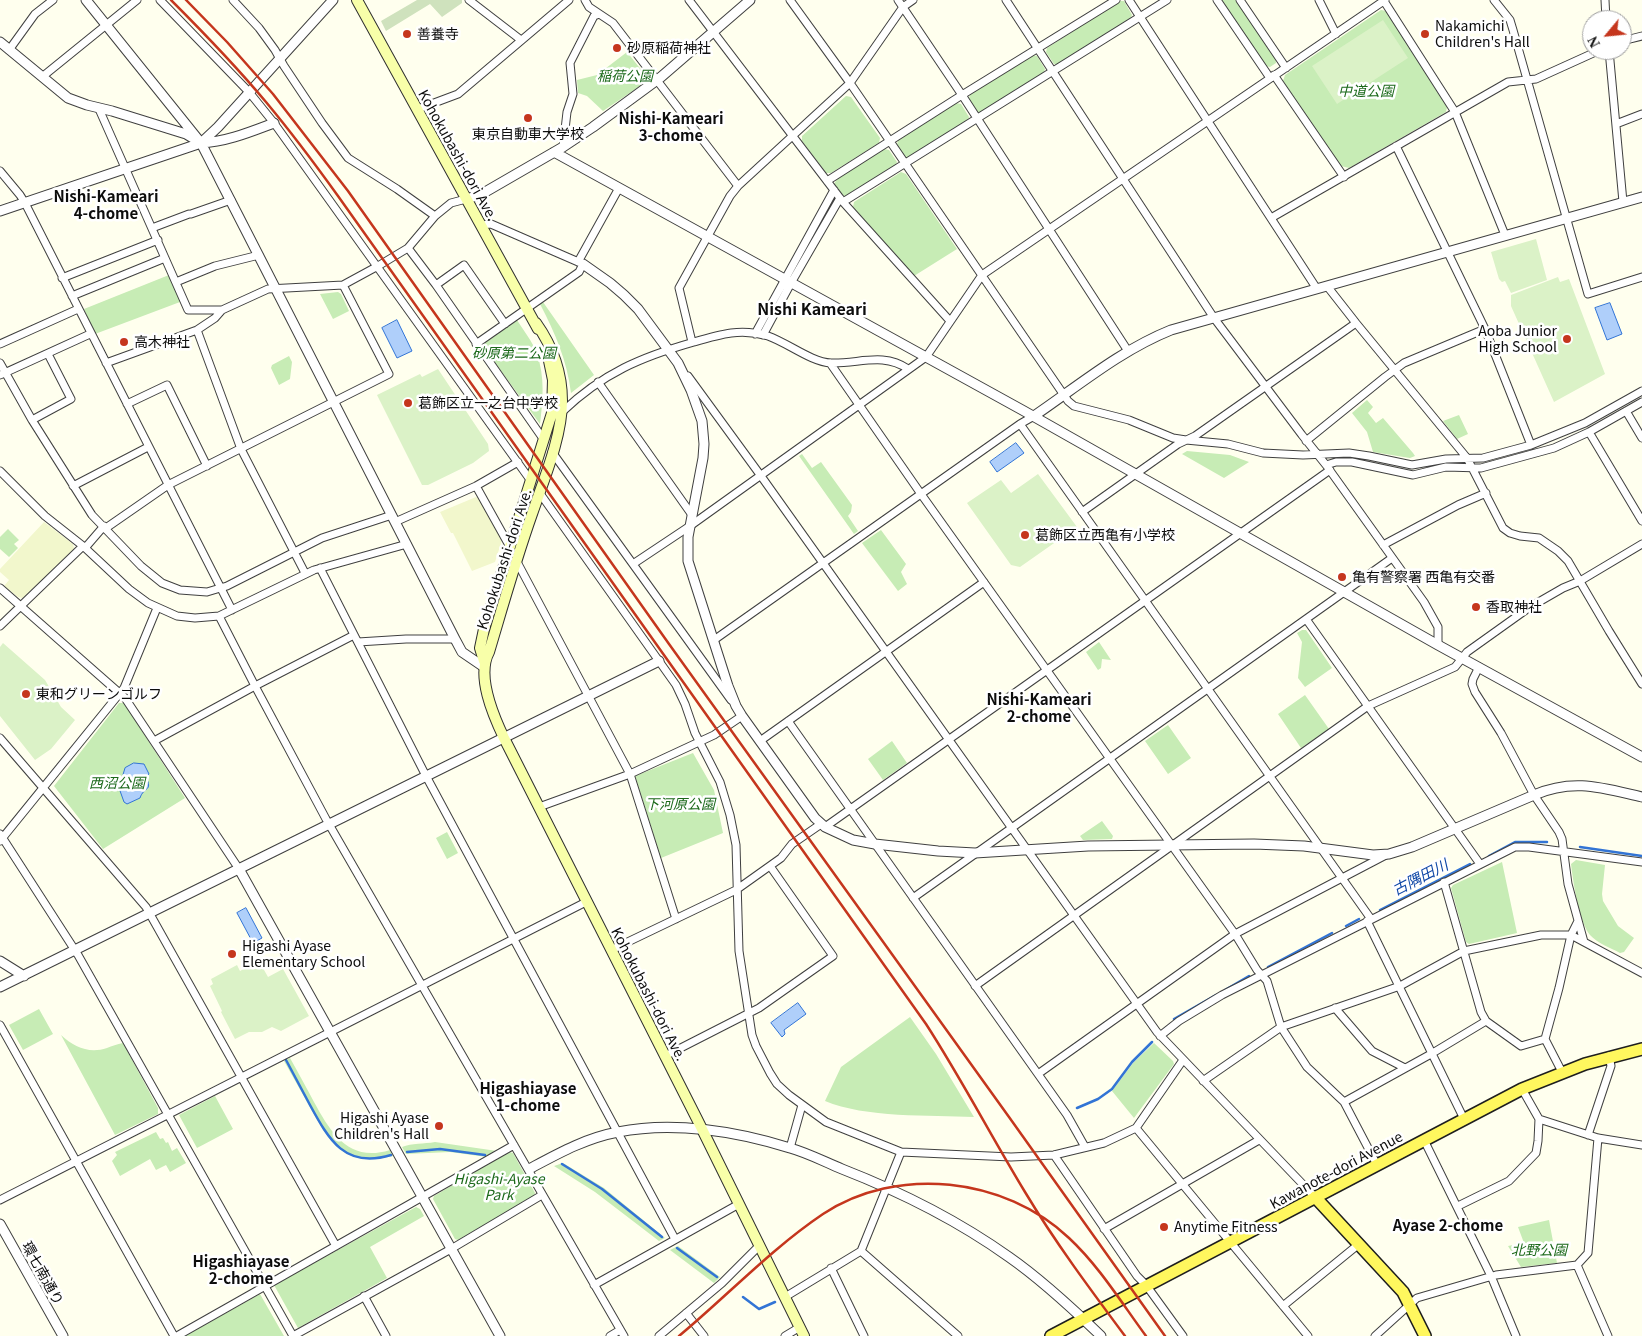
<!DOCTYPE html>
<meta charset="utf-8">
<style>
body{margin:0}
#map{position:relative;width:1642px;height:1336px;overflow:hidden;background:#ffe;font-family:Georgia,serif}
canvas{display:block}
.north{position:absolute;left:1582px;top:10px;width:50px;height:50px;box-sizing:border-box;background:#fff;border:1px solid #9e9e9e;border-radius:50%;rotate:242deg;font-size:14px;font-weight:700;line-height:20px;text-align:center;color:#0d0d0d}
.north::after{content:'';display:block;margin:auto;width:18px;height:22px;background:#c5361d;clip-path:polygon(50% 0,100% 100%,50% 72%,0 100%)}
</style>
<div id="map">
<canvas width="1642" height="1336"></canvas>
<div class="north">N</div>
</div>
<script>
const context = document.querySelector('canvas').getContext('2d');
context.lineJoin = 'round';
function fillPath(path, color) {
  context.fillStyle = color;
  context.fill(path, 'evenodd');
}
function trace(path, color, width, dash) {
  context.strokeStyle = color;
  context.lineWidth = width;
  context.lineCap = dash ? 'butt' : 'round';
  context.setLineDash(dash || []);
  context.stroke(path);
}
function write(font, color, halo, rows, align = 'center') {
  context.font = font + ' Georgia,"Noto Sans JP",serif';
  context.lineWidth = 5;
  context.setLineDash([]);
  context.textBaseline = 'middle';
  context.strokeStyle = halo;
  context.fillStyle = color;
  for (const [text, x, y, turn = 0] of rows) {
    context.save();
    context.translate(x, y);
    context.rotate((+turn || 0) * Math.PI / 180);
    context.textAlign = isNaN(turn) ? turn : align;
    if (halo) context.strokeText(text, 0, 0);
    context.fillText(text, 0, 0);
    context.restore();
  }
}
fillPath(new Path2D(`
 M476 497 480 498 502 540 495 562 472 571 453 533H451L440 512Z
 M44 522 73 544 74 549 23 598 18 597 4 586 9 580 0 572V569Z`), '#f2f7cc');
fillPath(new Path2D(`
 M1221 0H1236L1276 59V63L1270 67 1266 66Z
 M1120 1H1124L1132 15 1130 19 1058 64H1054L1046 52 1047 48Z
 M1381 10 1386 11 1447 107 1446 112 1349 168 1341 166 1283 81 1285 75Z
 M627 52 647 77 646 82 603 111 587 96 578 93 577 80 597 75Z
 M1033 55 1037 56 1045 69 1043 75 982 113 977 112 969 99 970 94Z
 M846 96 851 97 880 138 879 143 831 173H826L802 141V136Z
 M956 103 961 104 969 117 968 122 910 158H905L897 145 898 140Z
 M884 149 889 150 897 162 895 167 848 196H844L834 184 837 179Z
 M901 172 906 174 957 249 914 276 853 207 854 202Z
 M169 275 180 302 95 334 84 309Z
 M338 292 341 294 349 311 333 319 320 294Z
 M543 302 594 375 571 393C567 360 555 333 540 304Z
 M517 320C523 330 533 342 537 354 545 377 543 400 540 424L482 345Z
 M289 356 292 362 290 379 279 385 271 368 272 365Z
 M1367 400 1373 407 1368 413 1376 423 1383 418 1413 453 1415 456 1410 458 1373 452 1367 432 1352 413Z
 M1459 415 1468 434 1457 439 1443 421Z
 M1187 451 1230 455 1249 462 1224 478 1182 454Z
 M802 454 812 468 821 462 852 505 851 512 848 516 858 531 854 534 799 456Z
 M8 529 19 540 14 544 18 548 9 557 0 549V537Z
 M881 530 906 564 901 572 907 584 898 591 862 543Z
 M1302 630H1306L1332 668 1305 687 1298 678 1302 642 1297 633Z
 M1099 642 1111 660 1102 659 1101 668 1098 670 1086 652Z
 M1305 695 1329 729 1301 748 1278 714Z
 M119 703H124L185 798 103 849 54 786Z
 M1168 725 1191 758 1168 774 1145 741Z
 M892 741 907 763 883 780 868 759Z
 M693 753 714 790 723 833 661 858 635 776Z
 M1102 821 1113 836 1112 839 1083 840 1080 836Z
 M447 832 458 853 447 859 436 838Z
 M1576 860 1605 865 1602 894 1603 901 1618 926 1634 938 1624 952 1620 953C1611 948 1597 943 1590 935 1579 922 1573 881 1571 864Z
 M1502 862 1517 933 1469 944 1466 942 1451 888 1453 885Z
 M39 1009 53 1034 23 1050 9 1025Z
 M910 1017 936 1054 974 1117C930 1115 865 1118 825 1101L841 1067Z
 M61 1035C74 1047 89 1054 107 1048 112 1046 117 1044 123 1043L158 1108V1114L115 1135Z
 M1154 1043 1173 1061 1174 1064 1134 1118 1112 1091 1133 1063Z
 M290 1058C298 1072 306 1087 314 1102 331 1133 349 1163 390 1150L393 1156C346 1167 332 1147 311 1109 302 1093 293 1077 284 1061Z
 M215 1096 233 1129 197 1148 179 1115Z
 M156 1132 160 1139 163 1138 166 1143 168 1142 172 1151 177 1148 186 1163 170 1172 166 1165 156 1170 150 1159 120 1176 112 1161 117 1155 115 1152Z
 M435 1142 497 1151 487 1157 450 1152 406 1154 402 1147C412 1143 424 1144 435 1142Z
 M509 1152 513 1153 535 1193 534 1196 458 1240 455 1239 433 1199 434 1196Z
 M563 1163 604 1188 665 1238 659 1241 595 1192 554 1166Z
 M416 1207 420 1209 424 1216 370 1247 387 1278 298 1328 274 1285Z
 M1549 1220 1557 1263 1521 1267 1508 1246 1524 1243 1518 1227Z
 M678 1246 720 1277 714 1283 670 1250Z
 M260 1294 284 1336H185Z`), '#c7ecb5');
fillPath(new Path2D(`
 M417 0H462V3L442 17 430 4 386 31 381 21Z`), '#cfe2bd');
fillPath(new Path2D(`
 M1383 20 1408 58 1337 104 1312 66Z
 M1536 239 1547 280 1511 293 1505 281 1502 282 1499 279 1491 252Z
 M1558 277 1560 282 1569 279 1605 374 1554 402 1511 306V295Z
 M438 369 488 444 489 451 473 463 428 485H422L377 395 420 374 422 377Z
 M1038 474 1077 527 1020 567 1011 565 967 503 1001 480 1011 493Z
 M3 643 45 680 61 707 75 720 51 749 35 760 0 716V647Z
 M259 961 268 977 283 969 309 1016 281 1031 272 1027 262 1032H249L235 1039 221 1012 222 1011 210 986 213 984 211 979 237 965 240 971Z`), '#dbf2c7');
const water = new Path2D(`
 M1610 303 1622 334 1607 340 1595 308Z
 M397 320 412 351 397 358 382 328Z
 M1016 443 1024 453 997 472 990 462Z
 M134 763 144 764 149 774 146 777C153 792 144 786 140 798L127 804 124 802 119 788 125 768Z
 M246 908 262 938 253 943 237 913Z
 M798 1003 806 1014 784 1030 785 1034 782 1037 771 1023Z`);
fillPath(water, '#afcffa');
trace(water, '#3274d5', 1);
trace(new Path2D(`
 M1580 847 1642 856
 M1489 856 1515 842H1547
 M1380 910 1470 864
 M1346 926 1359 919
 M1268 967 1332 933
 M1225 990 1249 976
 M1174 1019 1216 995
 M286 1060C294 1075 302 1090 310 1105 329 1140 345 1169 391 1155
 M1077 1108 1098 1099 1112 1089 1132 1062 1152 1042
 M407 1152 440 1149 485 1155
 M562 1164 602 1189 662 1237
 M677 1248 717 1277
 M743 1297 759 1309 775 1302`), '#3274d5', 2.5);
const minor = new Path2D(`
 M160 0 249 92 274 123 531 481
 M233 0 259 28 275 50 284 66 322 123 348 158 397 189 435 216
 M469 0 521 40
 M585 0 589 7 613 23 738 186
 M689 0 843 202 950 321
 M790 0 850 83 1068 401 1074 406 1129 420 1173 438 1186 440 1228 444 1263 453 1303 455 1349 453 1369 456 1412 465 1446 459 1483 458 1531 445 1585 423 1642 391
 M898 0 962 95 1128 351
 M1006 0 1214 318 1302 435 1326 465 1424 602 1438 627V645
 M1129 0 1317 289
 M1217 0 1270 78
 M1240 0 1286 68
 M1319 0 1336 34
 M1494 0 1510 20 1513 30 1588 294 1642 277
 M1605 0 1606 20
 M1384 1 1455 112 1505 235
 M1622 41 1642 36
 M9 50 35 14 53 0
 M1609 50 1623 202
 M1274 75 1344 177
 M42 77 137 0
 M99 109 188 310H222
 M418 109 458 94 569 0
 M1616 124 1642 114
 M1396 146 1485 329 1531 445
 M563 147 567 112 573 94 570 63 594 16 599 14
 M0 171 20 195 25 203 232 610
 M827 181 962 95 1116 0
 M843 202 1167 0
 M191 214 231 200
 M1271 218 1508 82 1536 79 1600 50
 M152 228 189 214
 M408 248 436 285 544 440
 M578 262 619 188
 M62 278 158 240
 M176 282 215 266 259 255
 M436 285 464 265 505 324
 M1327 286 1356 323 1467 458 1503 528 1510 533 1520 536 1539 538 1558 551 1568 561 1609 631 1642 684
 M72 296 165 258
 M197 330 241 449 305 573
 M755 334 834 190
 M763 335 791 283 840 198
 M692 342 679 288 730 196 738 186 850 83 903 7 913 0
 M0 344 78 309
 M476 344 579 272 583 264 491 224 481 225
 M0 363 32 420 92 515 141 566 162 583 180 590 207 592 227 586 322 538 392 515
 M106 363 197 330 215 318 222 310 268 289 343 285 378 266 408 248 435 216 451 203 466 199
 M830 363 921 494 1235 934 1257 970 1267 981 1281 1027 1307 1067 1344 1102 1377 1165
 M0 375 90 334
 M688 376 761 476 1157 1032 1315 1197
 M598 382 692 515
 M127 404 167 385 207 466
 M1626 411 1642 438
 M562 412C603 373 641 357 694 342 721 334 741 328 768 336 788 343 811 362 831 363 859 364 883 352 908 369
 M32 420 71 399 48 354
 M1020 424 1371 919
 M1589 432 1642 521
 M1306 441 1385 377 1404 363 1485 329
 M552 452 731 700
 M1326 465 1336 462H1352L1413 475 1446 467 1481 468 1554 448 1589 432 1642 402
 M0 471 45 516 83 546 129 589 148 603 177 616 195 618 219 616 314 570 407 544
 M73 486 148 447
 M476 486 510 547
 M539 492 676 685 685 704 695 733 720 782 730 815 736 845 739 951 752 1035 756 1046 770 1073 777 1084 789 1095 826 1122 901 1152 1011 1157 1054 1155 1104 1143 1136 1128 1183 1060
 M1082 512 1178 444 1195 436 1356 323
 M395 522 476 486 518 462
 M106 528 168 485 389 374 343 285
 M1383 545 1458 505 1486 493
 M85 548 104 526
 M516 560 630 774 676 919
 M633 564 690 526 926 357 982 275 1385 0
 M320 568 426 776 675 1239
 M0 588 125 698 239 869
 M219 616 255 686 326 819 624 1336
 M1306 619 1480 864
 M0 626 83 546
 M714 640 1020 424 1034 416
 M358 642 406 639H455
 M1479 667 1473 679 1472 684 1475 692 1501 733 1534 795 1559 832 1562 839 1568 884 1584 942 1642 973
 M788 721 1067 1115 1085 1147
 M0 738 146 907 336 1246
 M154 741 255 686 354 635
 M760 741 984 582
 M539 807 630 774 714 735 742 716
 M825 827 1330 470
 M0 834 78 955 293 1336
 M0 841 124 688 157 608
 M1444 882 1481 1012 1486 1021 1521 1046 1545 1039
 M913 898 1392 558
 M1367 921 1464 1119
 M611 950 736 890 781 858 792 844 821 824
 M975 986 1368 706 1455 667 1467 652 1530 607 1563 588 1580 581 1642 544
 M1335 1008 1372 1051 1405 1068
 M0 1025 174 1336
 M1160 1036 1179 1021 1222 995 1515 847H1529L1642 862
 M665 1056 759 1008 833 956 770 866
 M1562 1072 1545 1039 1559 988 1571 935 1584 942
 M1038 1074 1235 934 1386 855
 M1203 1081 1281 1027 1400 986 1464 951 1541 935H1571L1578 921
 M1344 1102 1431 1054 1486 1021
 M1539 1119 1598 1138 1642 1145
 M1136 1128 1308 1336
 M1588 1135 1611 1066 1609 1056
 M1424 1140 1491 1276 1516 1336
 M790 1148 802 1105
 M1054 1155 1137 1276 1146 1285 1183 1336
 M0 1200 586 902
 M1458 1206 1509 1181 1536 1153 1538 1141 1539 1119 1522 1089
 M1104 1229 1259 1140
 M861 1251 958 1336
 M1577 1265 1608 1336
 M831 1268 864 1336
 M594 1285 739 1204
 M364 1296 386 1336
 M785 1297 861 1251 901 1152
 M1283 1306 1359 1244
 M686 1313 704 1336
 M177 1336 514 1145
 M293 1336 451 1249 542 1195
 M610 1336 620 1330
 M659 1336 722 1283 760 1245
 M785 1336 800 1327
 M1375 1336 1417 1298 1496 1275 1577 1265 1588 1253 1598 1138`);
const tertiary = new Path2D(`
 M86 0 201 143C226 142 250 132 274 123
 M0 42 68 98 87 105 112 111 186 134 201 143 455 639 462 652 484 667
 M554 152 1024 411 1438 645 1642 757
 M466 199 480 195 563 147 593 127 661 77 750 0
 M0 211 201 143 218 127 333 0
 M583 264 610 283 624 295 638 309 678 363 691 390 702 421 704 444 703 458 688 537V561L728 686 736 706 742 716 815 818 825 827 853 840 875 844 938 851 975 853 1088 846 1254 844 1304 846 1373 855 1389 854 1412 847 1534 795C1574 778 1602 788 1642 797
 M1034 416C1078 386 1121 350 1171 330L1642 197
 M239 869 500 1336
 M0 961 24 976
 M0 987 659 661
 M531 1168C559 1153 586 1138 618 1132 673 1121 736 1131 790 1148 808 1153 825 1162 842 1169 901 1192 957 1220 1009 1257 1042 1280 1072 1308 1101 1336
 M0 1224 63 1336`);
const secondary = new Path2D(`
 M357 0 538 329
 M536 323C553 347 562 371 562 401 562 437 544 479 532 514 516 559 503 605 489 652 476 676 493 715 504 738L697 1119 804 1336
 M484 661 480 648 484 629 552 413 553 380 548 356`);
const primary = new Path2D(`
 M1315 1197 1403 1292 1425 1336
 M1051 1336 1522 1089 1585 1064 1642 1049`);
trace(minor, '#404040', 9);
trace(tertiary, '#404040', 11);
trace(secondary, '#2f2f2f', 12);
trace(primary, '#1e1e1e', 14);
trace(minor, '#fff', 7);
trace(tertiary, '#fff', 9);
trace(secondary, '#f8ffa9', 10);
trace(primary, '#fff75e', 11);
trace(new Path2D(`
 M171 0C204 33 236 66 266 102 291 132 315 164 338 196L926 1024C961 1078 991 1136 1025 1192 1055 1242 1090 1289 1125 1336
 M186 0 227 42 273 94 348 191 669 644 1009 1117 1165 1336
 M679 1336C727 1296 771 1249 823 1214 897 1165 1005 1177 1069 1238 1099 1266 1121 1302 1146 1336`), '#c5361d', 2.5);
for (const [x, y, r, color] of [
 [407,34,5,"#c5361d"],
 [1425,34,5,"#c5361d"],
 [617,48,5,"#c5361d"],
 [528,118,5,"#c5361d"],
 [1567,339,5,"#c5361d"],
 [124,342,5,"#c5361d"],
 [408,403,5,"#c5361d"],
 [1025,535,5,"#c5361d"],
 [1342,577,5,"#c5361d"],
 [1476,607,5,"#c5361d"],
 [26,694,5,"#c5361d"],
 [232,954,5,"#c5361d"],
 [439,1126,5,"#c5361d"],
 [1164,1227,5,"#c5361d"]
]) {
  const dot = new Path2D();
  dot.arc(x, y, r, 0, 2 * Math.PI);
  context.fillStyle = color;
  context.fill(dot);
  trace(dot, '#fff', 2);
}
write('14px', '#0d0d0d', '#fff', [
 ["Nakamichi",1435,26],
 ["Children's Hall",1435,42],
 ["善養寺",417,34],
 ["砂原稲荷神社",627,48],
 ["東京自動車大学校",528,134,"center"],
 ["Aoba Junior",1557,331,"right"],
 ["High School",1557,347,"right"],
 ["高木神社",134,342],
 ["葛飾区立一之台中学校",418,403],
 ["葛飾区立西亀有小学校",1035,535],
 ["亀有警察署 西亀有交番",1352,577],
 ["香取神社",1486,607],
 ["東和グリーンゴルフ",36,694],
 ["Higashi Ayase",242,946],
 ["Elementary School",242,962],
 ["Higashi Ayase",429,1118,"right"],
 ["Children's Hall",429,1134,"right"],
 ["Anytime Fitness",1174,1227]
], 'left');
write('italic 14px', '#1b691a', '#fff', [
 ["稲荷公園",625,76],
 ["中道公園",1366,91],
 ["砂原第二公園",514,353],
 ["西沼公園",117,783],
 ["下河原公園",680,804],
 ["Higashi-Ayase",499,1179],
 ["Park",499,1195],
 ["北野公園",1539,1250]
]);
write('14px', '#0d0d0d', '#fff', [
 ["Kohokubashi-dori Ave.",458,155,61],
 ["Kohokubashi-dori Ave.",504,559,-72],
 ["Kohokubashi-dori Ave.",649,994,63],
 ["Kawanote-dori Avenue",1336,1170,-28],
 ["環七南通り",43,1273,61]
]);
write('bold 15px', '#0d0d0d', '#fff', [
 ["Nishi-Kameari",671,118],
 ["3-chome",671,135],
 ["Nishi-Kameari",106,196],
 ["4-chome",106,213],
 ["Nishi-Kameari",1039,699],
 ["2-chome",1039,716],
 ["Higashiayase",528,1088],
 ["1-chome",528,1105],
 ["Ayase 2-chome",1448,1225],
 ["Higashiayase",241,1261],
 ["2-chome",241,1278]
]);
write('italic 15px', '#0f47a6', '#fff', [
 ["古隅田川",1420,877,-27]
]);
write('bold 16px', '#0d0d0d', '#fff', [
 ["Nishi Kameari",812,309]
]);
</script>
